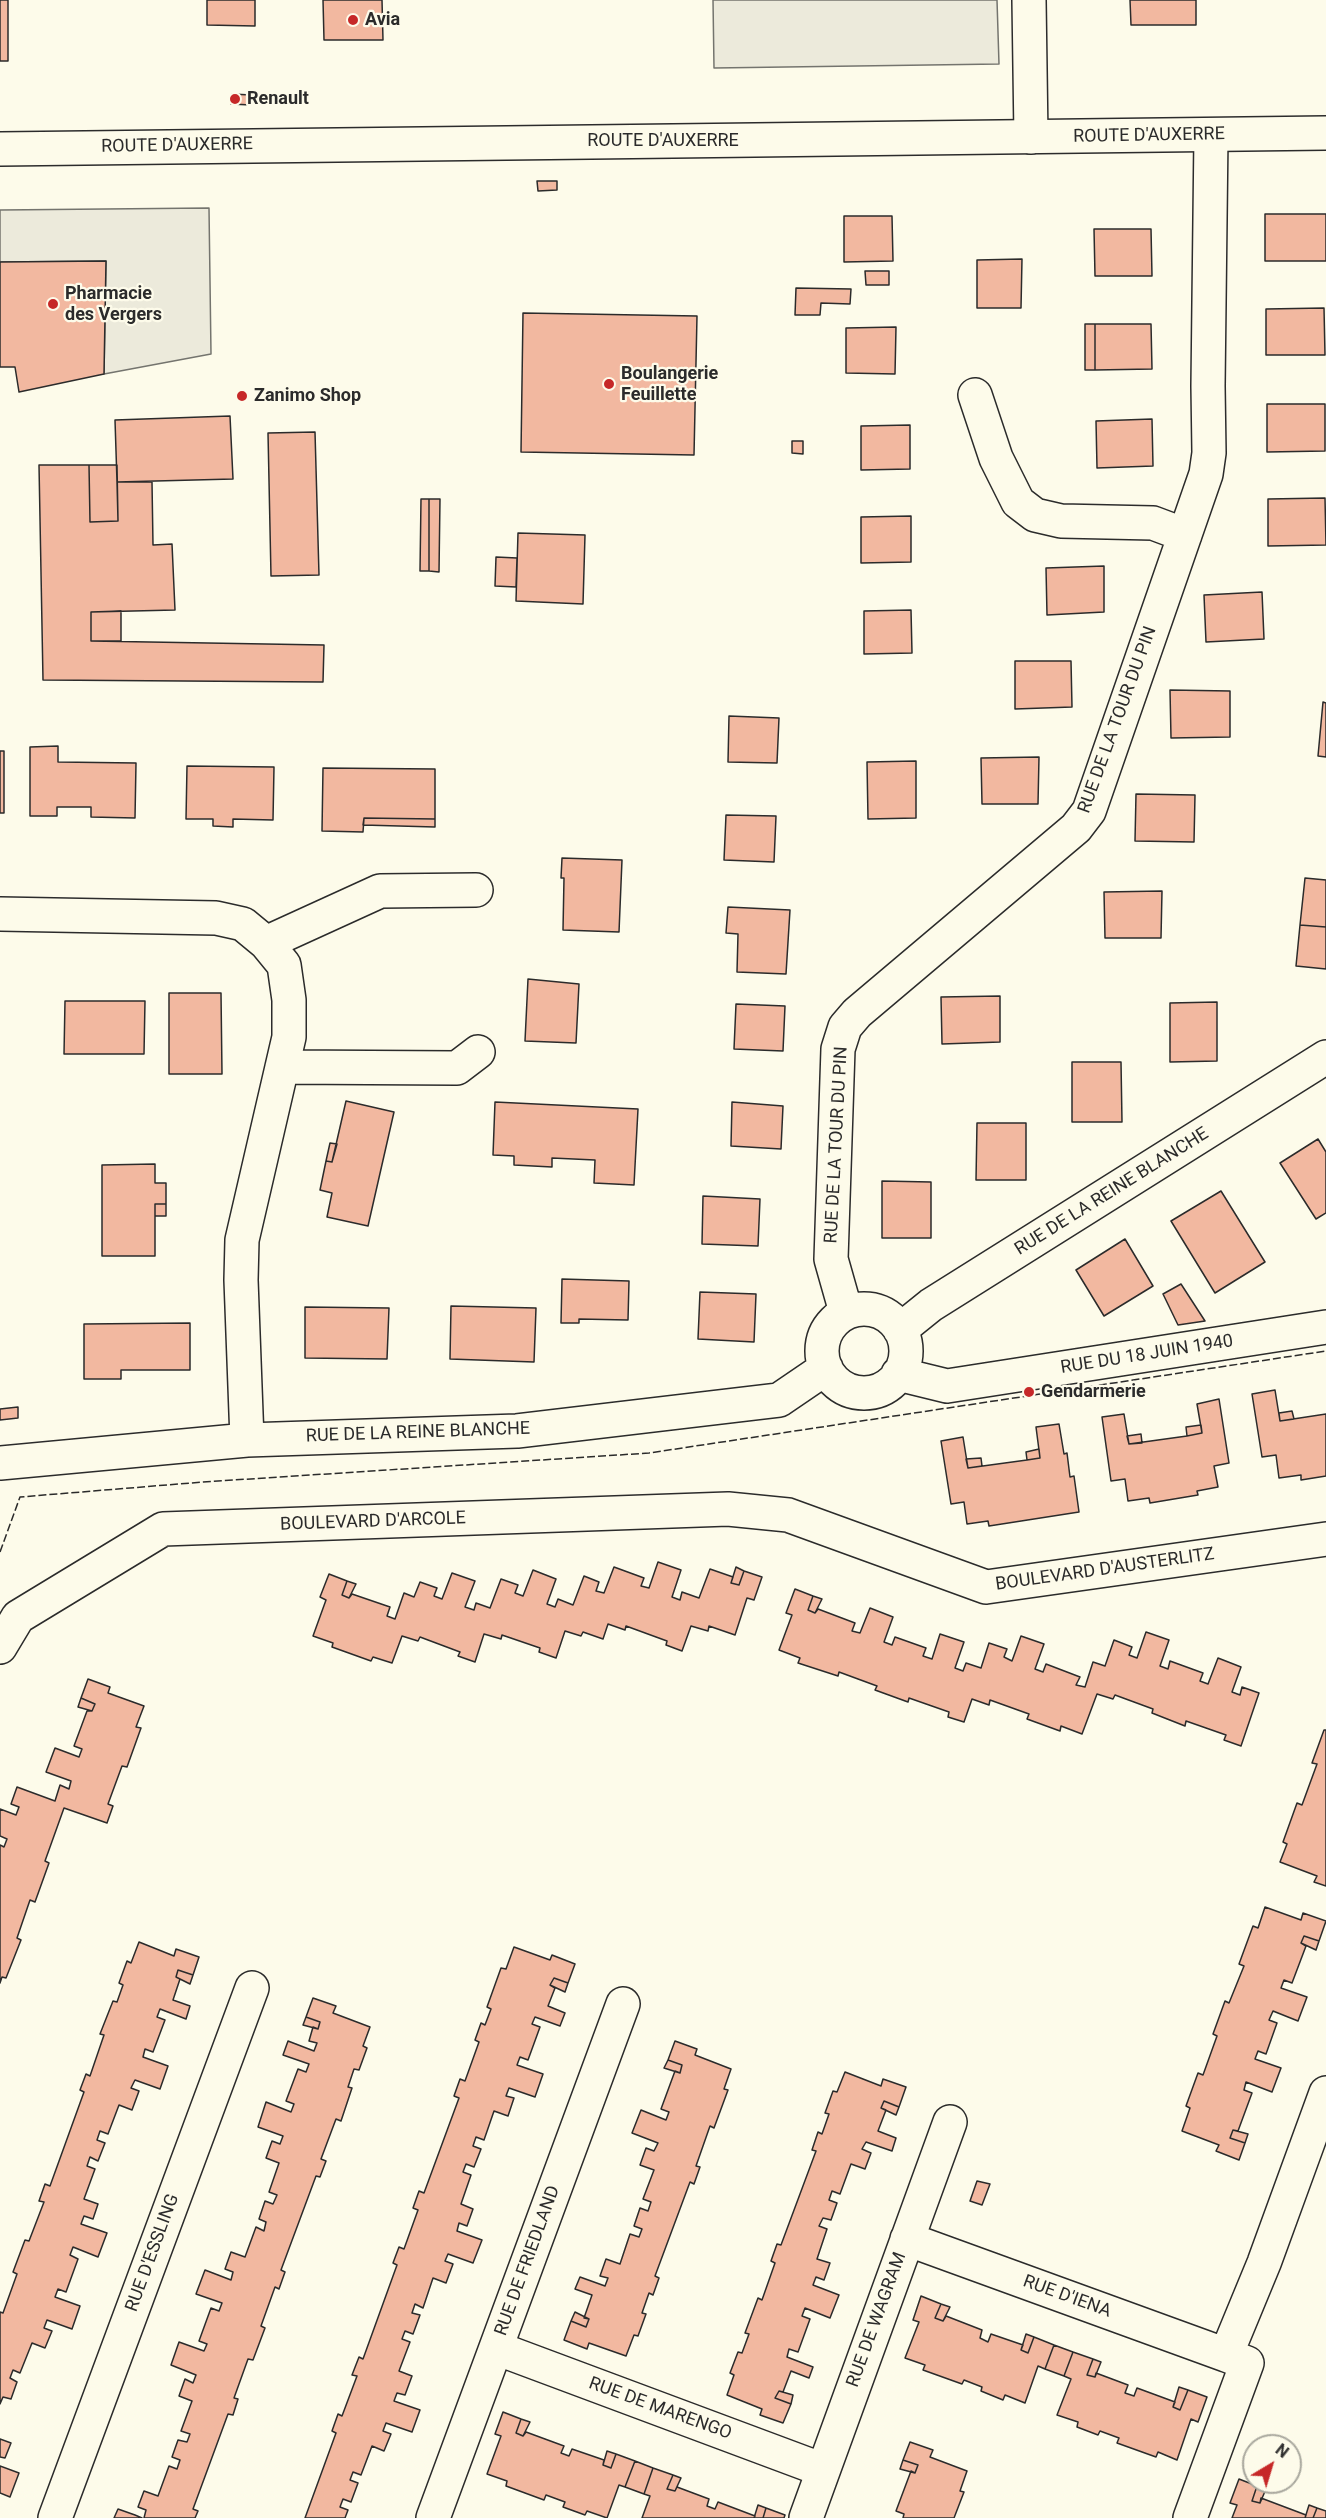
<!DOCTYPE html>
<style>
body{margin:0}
#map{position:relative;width:1326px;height:2518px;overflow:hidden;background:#fdfbea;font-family:Roboto,sans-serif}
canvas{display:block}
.north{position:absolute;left:1242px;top:2434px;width:60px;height:60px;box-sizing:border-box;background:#fdfbea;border:2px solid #a9a89e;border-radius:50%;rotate:38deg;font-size:16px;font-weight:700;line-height:24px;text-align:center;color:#2b2b2b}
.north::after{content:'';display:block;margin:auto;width:21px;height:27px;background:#c62828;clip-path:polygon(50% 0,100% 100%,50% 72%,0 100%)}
</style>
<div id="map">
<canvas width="1326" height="2518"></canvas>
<div class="north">N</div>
</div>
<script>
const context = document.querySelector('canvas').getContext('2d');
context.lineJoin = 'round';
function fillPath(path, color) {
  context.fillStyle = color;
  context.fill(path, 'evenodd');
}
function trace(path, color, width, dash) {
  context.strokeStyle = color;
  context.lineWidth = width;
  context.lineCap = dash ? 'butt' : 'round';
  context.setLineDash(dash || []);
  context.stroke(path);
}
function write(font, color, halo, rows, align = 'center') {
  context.font = font + ' Roboto,sans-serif';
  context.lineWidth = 4.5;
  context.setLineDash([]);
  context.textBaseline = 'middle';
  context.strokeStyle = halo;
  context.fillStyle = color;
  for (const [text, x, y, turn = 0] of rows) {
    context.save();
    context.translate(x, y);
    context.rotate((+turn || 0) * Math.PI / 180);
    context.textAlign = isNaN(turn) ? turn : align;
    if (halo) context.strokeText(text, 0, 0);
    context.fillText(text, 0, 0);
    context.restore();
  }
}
const parking = new Path2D(`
 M713 0H997L999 64 714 68Z
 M209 208 211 354 104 374 106 261 0 262V210Z`);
fillPath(parking, '#eceadb');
trace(parking, '#74746e', 1.5);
const building = new Path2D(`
 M0 0H8V61H0Z
 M207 0H255V26L207 25Z
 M323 0H382L383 40H324Z
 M1130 0H1196V25H1131Z
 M232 94 251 95V105L231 104Z
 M537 181H557V190L538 191Z
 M1265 214H1326V261H1265Z
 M844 216H892L893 261 844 262Z
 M1094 229H1151L1152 276H1095Z
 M1022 259 1021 308H977V260Z
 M106 261 104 374 19 392 15 367H0V262Z
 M865 271H889V285H866Z
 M796 288 851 289 850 304 821 303 820 315H795Z
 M1324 308 1325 355H1266V309Z
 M523 313 697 316 694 455 521 452Z
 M1085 324H1095V370H1085Z
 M1095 324H1151L1152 369 1095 370Z
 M896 327 895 374 846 373V328Z
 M1267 404H1325V451L1267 452Z
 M230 416 233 479 117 482 115 420Z
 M1152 419 1153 466 1097 468 1096 421Z
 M910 425V469L861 470V426Z
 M315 432 319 575 271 576 268 433Z
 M792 441H803V454L792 453Z
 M39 465H89L90 522 118 521 117 482H152L153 545 172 544 175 610 91 612V641L324 645 323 682 43 680Z
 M89 465H117L118 521 90 522Z
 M1325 498 1326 545 1268 546V499Z
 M421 499H429V571H420Z
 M429 499H440L439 572 429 571Z
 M911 516V562L861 563V517Z
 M518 533 585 535 583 604 516 601Z
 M496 557 517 558 516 587 495 586Z
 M1104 566V612L1047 615 1046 568Z
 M1262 592 1264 639 1206 642 1204 595Z
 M911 610 912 653 864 654V611Z
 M121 611V641H91V612Z
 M1015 661H1071L1072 707 1015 709Z
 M1170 690 1230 691V737L1171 738Z
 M1323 702 1326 703V757L1318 756Z
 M729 716 779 718 777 763 728 762Z
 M58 746V762L136 763 135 818 91 817V807H57V816H30V747Z
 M0 751H4V813H0Z
 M1039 757 1038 804H982L981 758Z
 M916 761V818L868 819 867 762Z
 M187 766 274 767 273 820 233 819V827L213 826V819H186Z
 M323 768 435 769V819L364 818 363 832 322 831Z
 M1136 794 1195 795 1194 842 1135 841Z
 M726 815 776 816 774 862 724 860Z
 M364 818 435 819V827L363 825Z
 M562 858 622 860 619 932 563 930 564 878H561Z
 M1305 878 1326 880V927L1300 925Z
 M1162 891 1161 938H1105L1104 892Z
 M728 907 790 910 786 974 737 972 738 934 726 933Z
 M1300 925 1326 927V969L1296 966Z
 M528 979 579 984 576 1043 525 1041Z
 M169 993H221L222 1074H169Z
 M1000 996V1042L942 1044 941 997Z
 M65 1001H145L144 1054H64Z
 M1217 1002V1061L1170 1062V1003Z
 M736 1004 785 1006 783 1051 734 1049Z
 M1072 1062H1121L1122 1122H1072Z
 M346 1101 394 1112 368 1226 327 1217 332 1193 320 1190 326 1161 332 1162Z
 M495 1102 638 1109 634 1185 594 1183 595 1160 552 1158V1167L514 1165V1156L493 1155Z
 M732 1102 783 1106 781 1149 731 1146Z
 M977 1123H1026V1180H976Z
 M1318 1139 1326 1152V1213L1316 1219 1280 1163Z
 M330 1143 337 1144 332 1162 326 1161Z
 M155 1164V1183H166V1204H155V1256H102V1165Z
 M882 1181 931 1182V1238H882Z
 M1221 1191 1265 1262 1215 1293 1171 1221Z
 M703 1196 760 1199 758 1246 702 1244Z
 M155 1204H166V1216H155Z
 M1125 1239 1153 1286 1104 1316 1076 1270Z
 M562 1279 629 1281 628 1320 579 1319V1323H561Z
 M1181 1284 1205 1321 1178 1325 1163 1294Z
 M700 1292 756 1294 754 1342 698 1339Z
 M451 1306 536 1308 534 1362 450 1359Z
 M305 1307 389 1308 387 1359 305 1358Z
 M190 1323V1370H121V1379H84V1324Z
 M1275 1390 1280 1421 1326 1414V1476L1301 1480V1475L1279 1478 1276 1455 1262 1457 1252 1394Z
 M1219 1399 1229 1463 1214 1466 1218 1487 1197 1491 1198 1495 1150 1503 1149 1498 1128 1501 1125 1479 1111 1481 1102 1417 1124 1414 1129 1444 1187 1436 1202 1433 1197 1404Z
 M18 1407V1418L0 1420V1409Z
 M1292 1411 1294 1419 1280 1421 1279 1413Z
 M1059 1424 1064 1454 1067 1453 1070 1477 1074 1476 1079 1512 989 1526 988 1521 967 1524 964 1502 951 1504 941 1441 963 1437 968 1468 1027 1460 1040 1458 1036 1427Z
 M1201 1425 1202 1433 1187 1436 1186 1427Z
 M1141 1434 1142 1443 1129 1444 1127 1436Z
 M1039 1449 1040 1458 1027 1460 1026 1452Z
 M981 1458 982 1466 968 1468 966 1459Z
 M658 1562 681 1570 672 1597 680 1600 682 1592 699 1598 710 1569 733 1577 731 1583 739 1585 744 1571 762 1577 754 1600 747 1598 735 1635 709 1626 708 1631 691 1626 682 1651 666 1645 667 1641 626 1626 625 1630 608 1624 603 1639 583 1632 581 1636 565 1631 556 1658 539 1652 540 1648 502 1635 501 1639 484 1634 475 1662 458 1656 460 1652 420 1637 418 1641 402 1636 392 1663 373 1657 371 1661 332 1647 333 1643 313 1636 326 1600 320 1597 329 1574 347 1581 342 1595 349 1598 352 1594 390 1607 387 1616 395 1619 404 1593 414 1597 420 1582 437 1588 434 1596 442 1599 452 1573 475 1581 465 1607 474 1610 476 1603 490 1608 501 1579 518 1585 515 1593 523 1596 533 1570 556 1579 547 1604 555 1607 558 1599 573 1605 584 1576 599 1582 596 1591 604 1593 614 1567 644 1578 641 1586 649 1588Z
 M736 1567 744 1571 739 1585 731 1583Z
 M347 1581 356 1584 349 1598 342 1595Z
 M795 1589 813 1596 808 1610 815 1613 818 1609 855 1623 852 1631 860 1633 870 1608 893 1617 884 1642 892 1645 895 1637 926 1648 923 1656 932 1659 940 1634 964 1642 955 1668 963 1671 966 1663 981 1668 989 1643 1007 1649 1004 1657 1012 1661 1021 1636 1044 1644 1035 1669 1043 1672 1046 1664 1080 1677 1076 1685 1085 1687 1093 1662 1105 1666 1114 1640 1132 1647 1129 1655 1137 1658 1146 1632 1169 1640 1160 1666 1168 1669 1170 1661 1203 1673 1200 1681 1208 1684 1218 1658 1241 1667 1232 1692 1240 1695 1242 1687 1259 1693 1241 1746 1224 1740 1226 1735 1186 1721 1185 1726 1152 1713 1153 1709 1115 1695 1113 1699 1097 1694 1082 1734 1061 1726 1060 1731 1027 1719 1029 1714 990 1700 989 1705 972 1699 964 1722 948 1717 949 1712 909 1698 908 1702 875 1690 877 1686 839 1672 838 1676 798 1663 800 1658 779 1650 792 1615 786 1613Z
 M813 1596 822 1599 815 1613 808 1610Z
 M88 1679 110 1687 108 1693 144 1706 136 1727 141 1728 127 1767 122 1766 108 1804 113 1806 107 1823 64 1808 45 1861 49 1863 35 1902 30 1900 17 1938 21 1940 6 1978 2 1977 0 1983V1845L4 1847 7 1839 0 1836V1809L16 1815 19 1807 11 1804 17 1787 55 1801 60 1785 69 1789 71 1781 46 1772 55 1748 79 1757 82 1749 74 1746 87 1711H92L95 1704 81 1698Z
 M81 1698 95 1704 92 1711 78 1707Z
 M1324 1730H1326V1886L1314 1882 1317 1876 1280 1862 1287 1844 1283 1842 1297 1803 1302 1805 1317 1764 1312 1763Z
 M1265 1907 1301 1920 1303 1913 1326 1921 1319 1941 1304 1936 1301 1943 1306 1946 1292 1983 1284 1980 1281 1988 1307 1997 1298 2021 1273 2011 1269 2020 1277 2023 1266 2054 1258 2051 1255 2059 1281 2068 1272 2092 1246 2082 1244 2090 1252 2093 1238 2131 1233 2130 1230 2138 1245 2143 1239 2160 1216 2151 1219 2145 1182 2131 1190 2108 1186 2106 1198 2073 1203 2075 1217 2036 1213 2034 1225 2001 1229 2003 1244 1966 1239 1964 1253 1926 1258 1928Z
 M1304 1936 1319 1941 1316 1950 1301 1943Z
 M139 1942 174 1956 176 1949 199 1957 193 1975 178 1970 176 1977 180 1979 173 2000 190 2006 186 2019 160 2009 157 2017 165 2020 153 2052 145 2049 143 2057 168 2066 160 2089 135 2080 131 2088 139 2091 132 2110 119 2105 108 2134 100 2131 97 2140 105 2143 98 2161 90 2157 87 2166 95 2169 84 2199 98 2204 93 2219 84 2216 81 2224 107 2233 98 2257 73 2247 70 2255 78 2259 66 2292 58 2289 55 2297 80 2306 72 2329 47 2320 44 2328 52 2331 45 2348 32 2343 20 2373 13 2370 10 2378 17 2382 11 2399 3 2397 0 2404V2312L3 2313 17 2274 13 2272 25 2240 29 2241 44 2202 39 2201 45 2184 50 2186 84 2092 80 2090 86 2074 90 2076 104 2035 100 2034 113 2001 117 2002 123 1985 119 1983 127 1961 131 1963Z
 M514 1947 550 1960 552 1955 575 1964 568 1983 554 1978 550 1985 555 1988 548 2006 565 2013 560 2026 535 2017 532 2024 540 2027 528 2060 520 2057 517 2065 543 2074 535 2097 509 2088 506 2096 514 2098 508 2116 494 2111 484 2140 476 2137 473 2146 481 2149 474 2167 466 2164 463 2172 471 2175 461 2204 473 2209 467 2226 459 2223 457 2231 482 2240 473 2263 448 2254 445 2261 453 2264 446 2283 433 2278 423 2308 415 2304 412 2313 420 2315 413 2334 405 2331 402 2339 410 2342 399 2371 412 2376 405 2395 397 2393 394 2401 420 2410 412 2432 386 2423 383 2431 391 2434 384 2451 372 2446 361 2475 353 2472 350 2480 358 2483 351 2502 343 2499 340 2507 348 2510 345 2518H305L336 2433 332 2431 338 2414 342 2416 357 2376 352 2375 359 2357 363 2359 397 2265 393 2263 399 2247 404 2249 418 2210 413 2208 419 2191 424 2193 459 2098 454 2096 460 2079 465 2081 479 2042 475 2040 481 2023 485 2025 491 2009 487 2007 501 1968 506 1969Z
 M178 1970 193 1975 190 1984 176 1977Z
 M554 1978 568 1983 565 1992 550 1985Z
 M313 1998 336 2006 333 2013 370 2027 363 2046 367 2048 359 2070 354 2069 348 2087 352 2088 341 2121 336 2119 321 2159 326 2161 320 2177 316 2176 281 2270 285 2272 279 2289 275 2287 261 2326 265 2328 253 2360 248 2359 234 2398 238 2399 233 2415 228 2414 193 2509 198 2511 195 2518H144L146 2510 138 2507 144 2491 158 2496 169 2466 177 2469 180 2460 172 2457 178 2440 187 2442 190 2434 181 2431 192 2401 179 2396 185 2379 193 2383 196 2375 171 2365 179 2342 204 2351 207 2344 199 2341 211 2308 219 2311 222 2303 196 2294 205 2270 231 2280 233 2272 225 2269 231 2252 245 2257 256 2227 264 2231 266 2222 259 2219 265 2201 273 2204 277 2195 269 2192 279 2163 266 2158 272 2141 280 2144 283 2136 258 2127 266 2102 291 2112 294 2104 286 2101 298 2069 306 2072 309 2064 283 2055 288 2041 314 2051 317 2043 309 2041 313 2027 318 2029 320 2022 306 2017Z
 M306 2017 320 2022 318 2029 303 2025Z
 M675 2041 697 2049 695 2055 731 2069 724 2089 728 2090 714 2128 710 2126 696 2166 700 2167 694 2184 690 2182 655 2276 659 2278 653 2295 649 2293 642 2313 646 2314 638 2336 634 2335 626 2356 589 2343 587 2349 564 2340 571 2321 586 2327 589 2319 584 2318 592 2295 575 2289 580 2277 605 2286 608 2278 600 2276 606 2259 620 2264 630 2234 639 2237 642 2229 634 2226 640 2208 648 2211 651 2202 643 2199 654 2170 640 2165 646 2148 654 2151 658 2143 632 2133 641 2110 666 2120 669 2112 661 2109 675 2071 680 2073 682 2065 668 2060Z
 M668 2060 682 2065 680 2073 664 2068Z
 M845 2072 881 2086 883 2079 906 2087 899 2107 884 2101 881 2108 886 2110 878 2131 896 2138 892 2151 866 2142 862 2149 871 2153 865 2169 851 2164 840 2194 832 2191 829 2200 837 2203 831 2220 823 2218 819 2226 827 2229 817 2259 830 2263 824 2280 816 2277 813 2285 839 2295 830 2318 805 2308 802 2316 810 2319 798 2352 789 2349 787 2357 813 2367 809 2378 791 2371 783 2392 779 2391 775 2398 791 2404 783 2423 760 2415 762 2409 727 2395 734 2375 730 2373 738 2352 742 2353 749 2334 745 2333 758 2298 762 2300 775 2263 771 2261 777 2244 781 2245 816 2151 812 2150 818 2132 822 2134 829 2114 825 2113 833 2091 837 2092Z
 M884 2101 899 2107 896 2115 881 2108Z
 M1233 2130 1248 2134 1245 2143 1230 2138Z
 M977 2181 990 2184 982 2205 970 2201Z
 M921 2296 941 2304 935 2318 943 2321 946 2316 982 2330 980 2338 988 2342 991 2334 1023 2345 1021 2350 1028 2353 1034 2337 1054 2345 1045 2369 1038 2366 1025 2403 1005 2395 1003 2400 981 2391 982 2387 964 2380 962 2384 923 2370 925 2365 905 2358 919 2322 913 2320Z
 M941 2304 950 2307 943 2321 935 2318Z
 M575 2312 589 2319 586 2327 571 2321Z
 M1026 2334 1034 2337 1028 2353 1021 2350Z
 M1054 2345 1073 2352 1064 2376 1045 2369Z
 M1073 2352 1093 2359 1087 2375 1095 2377 1096 2373 1128 2385 1125 2393 1134 2396 1137 2388 1175 2402 1173 2407 1180 2410 1188 2390 1207 2397 1198 2422 1191 2419 1177 2460 1158 2452 1156 2457 1117 2443 1119 2438 1100 2431 1098 2435 1077 2427 1078 2422 1057 2415 1071 2379 1064 2376Z
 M1093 2359 1101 2362 1095 2377 1087 2375Z
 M1179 2387 1188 2390 1180 2410 1173 2407Z
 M779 2391 793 2395 791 2404 775 2398Z
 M503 2412 521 2419 516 2433 523 2436 526 2432 564 2446 561 2453 569 2456 572 2449 604 2460 603 2465 611 2468 616 2454 635 2461 625 2487 619 2485 607 2518 587 2511 585 2515 563 2507 565 2502 546 2495 544 2500 506 2486 507 2481 487 2474 501 2436 495 2434Z
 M521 2419 530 2422 523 2436 516 2433Z
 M0 2439 11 2443 5 2458 0 2457Z
 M910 2442 933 2450 930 2457 967 2471 960 2491 964 2492 954 2518H903L904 2514 896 2511 911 2471 915 2473 918 2465 903 2460Z
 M607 2451 616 2454 611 2468 603 2465Z
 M903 2460 918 2465 915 2473 900 2469Z
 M635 2461 653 2468 644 2494 625 2487Z
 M0 2466 19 2473 10 2497 0 2493Z
 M653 2468 673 2475 667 2489 675 2491 677 2487 709 2499 707 2506 715 2509 718 2502 755 2516 754 2518H642L650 2496 644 2494Z
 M673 2475 681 2478 675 2491 667 2489Z
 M1239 2479 1257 2486 1252 2501 1260 2503 1261 2498 1306 2515 1305 2518H1232L1237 2505 1230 2503Z
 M1257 2486 1266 2489 1260 2503 1252 2501Z
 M758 2505 766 2508 763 2518H754Z
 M1309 2505 1317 2508 1313 2518H1305Z
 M766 2508 785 2515 784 2518H763Z
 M1317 2508 1326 2511V2518H1313Z
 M118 2509 135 2515 142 2518H114Z`);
fillPath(building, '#f2b8a0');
trace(building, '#2b2b2b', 1.5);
const street = new Path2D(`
 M1029 0 1031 137
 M975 395 996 458 1018 502 1035 515 1061 521 1153 523 1185 535
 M0 914 216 918 243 924 266 943 284 965 289 1000V1037L242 1240 241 1280 247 1440
 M266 943 380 891 476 890
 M282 1067 457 1068 478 1052
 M822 1351a42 42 0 1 1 84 0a42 42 0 1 1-84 0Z
 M846 1312 831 1259 838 1049 845 1027 857 1013 1076 828 1089 811 1206 474 1209 453 1208 386 1211 135
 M900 1330 931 1305 1326 1057
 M898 1374 947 1386 1326 1327
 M0 1463 247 1440 517 1431 779 1400 826 1368
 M0 1647 18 1617 163 1529 728 1509 788 1515 986 1587 1326 1539
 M907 2239 1226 2355
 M496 2348 823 2470
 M55 2518 252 1988
 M433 2518 623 2004
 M806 2518 950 2122
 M1190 2518 1247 2363 1226 2355 1264 2263 1326 2093`);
const primary = new Path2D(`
 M0 149C442 142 884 141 1326 133`);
trace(street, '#2b2b2b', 36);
trace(primary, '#2b2b2b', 36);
trace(street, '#fdfbea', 33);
trace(primary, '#fdfbea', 33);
trace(new Path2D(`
 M0 1552 20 1497 203 1482 649 1453 1326 1351`), '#2b2b2b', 1.5, [8, 3]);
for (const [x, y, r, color] of [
 [353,20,6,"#c62828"],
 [235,99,6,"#c62828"],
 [53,304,6,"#c62828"],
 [609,384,6,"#c62828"],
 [242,396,6,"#c62828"],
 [1029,1392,6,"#c62828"]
]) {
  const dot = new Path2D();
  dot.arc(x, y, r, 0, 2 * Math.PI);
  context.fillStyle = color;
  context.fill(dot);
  trace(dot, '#fdfbea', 2);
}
write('bold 18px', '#2b2b2b', '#fdfbea', [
 ["Avia",365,20],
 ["Renault",247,99],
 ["Pharmacie",65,294],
 ["des Vergers",65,315],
 ["Boulangerie",621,374],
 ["Feuillette",621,395],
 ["Zanimo Shop",254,396],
 ["Gendarmerie",1041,1392]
], 'left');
write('18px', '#2b2b2b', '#fdfbea', [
 ["ROUTE D'AUXERRE",1149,136,-1],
 ["ROUTE D'AUXERRE",663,141],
 ["ROUTE D'AUXERRE",177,146,-1],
 ["RUE DE LA TOUR DU PIN",1118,720,-70],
 ["RUE DE LA TOUR DU PIN",837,1145,-87],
 ["RUE DE LA REINE BLANCHE",1112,1192,-32],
 ["RUE DU 18 JUIN 1940",1147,1355,-9],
 ["RUE DE LA REINE BLANCHE",418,1433,-2],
 ["BOULEVARD D'ARCOLE",373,1522,-2],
 ["BOULEVARD D'AUSTERLITZ",1105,1570,-8],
 ["RUE D'ESSLING",153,2253,-70],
 ["RUE DE FRIEDLAND",528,2261,-70],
 ["RUE D'IENA",1067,2297,20],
 ["RUE DE WAGRAM",877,2320,-70],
 ["RUE DE MARENGO",660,2409,20]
]);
</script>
